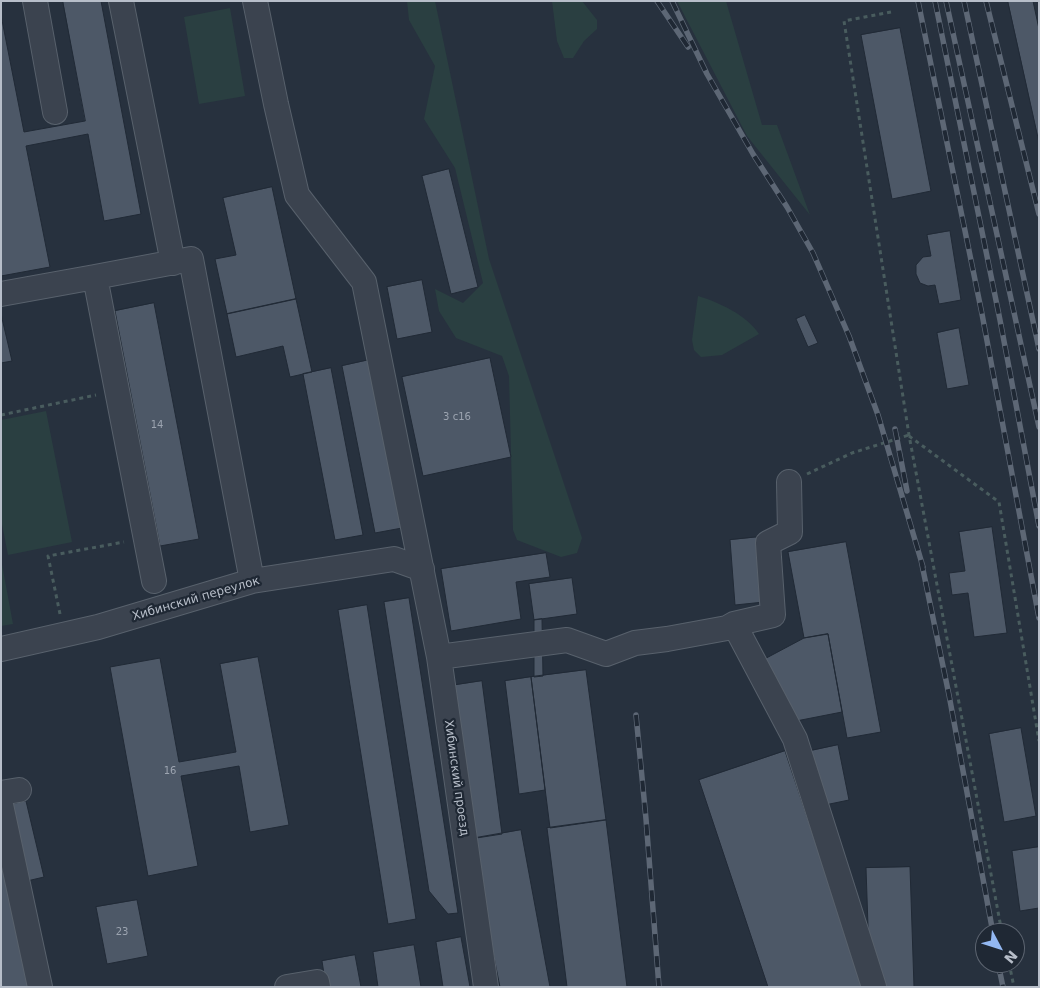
<!DOCTYPE html>
<meta charset="utf-8">
<style>
body{margin:0}
#map{position:relative;width:1040px;height:988px;overflow:hidden;background:#27313e;font-family:"DejaVu Sans",sans-serif}
canvas{display:block}
.frame{position:absolute;inset:0;border:2px solid #b7bec9;pointer-events:none}
.north{position:absolute;left:975px;top:923px;width:50px;height:50px;box-sizing:border-box;background:#1f2834;border:1px solid #5c6470;border-radius:50%;rotate:130deg;font-size:14px;font-weight:700;line-height:20px;text-align:center;color:#b7bec9}
.north::after{content:'';display:block;margin:auto;width:18px;height:22px;background:#93b8f2;clip-path:polygon(50% 0,100% 100%,50% 72%,0 100%)}
</style>
<div id="map">
<canvas width="1040" height="988"></canvas>
<div class="frame"></div>
<div class="north">N</div>
</div>
<script>
const context = document.querySelector('canvas').getContext('2d');
context.lineJoin = 'round';
function fillPath(path, color) {
  context.fillStyle = color;
  context.fill(path, 'evenodd');
}
function trace(path, color, width, dash) {
  context.strokeStyle = color;
  context.lineWidth = width;
  context.lineCap = dash ? 'butt' : 'round';
  context.setLineDash(dash || []);
  context.stroke(path);
}
function write(font, color, halo, rows, align = 'center') {
  context.font = font + ' "DejaVu Sans",sans-serif';
  context.lineWidth = 4.5;
  context.setLineDash([]);
  context.textBaseline = 'middle';
  context.strokeStyle = halo;
  context.fillStyle = color;
  for (const [text, x, y, turn = 0] of rows) {
    context.save();
    context.translate(x, y);
    context.rotate((+turn || 0) * Math.PI / 180);
    context.textAlign = isNaN(turn) ? turn : align;
    if (halo) context.strokeText(text, 0, 0);
    context.fillText(text, 0, 0);
    context.restore();
  }
}
fillPath(new Path2D(`
 M407 1H435L489 259 582 538 577 553 561 557 517 540 513 530 509 376 502 356 456 338 439 311 435 289 463 303 483 283 455 168 424 119 435 66 409 20Z
 M552 1H582L597 20V29L584 41 573 58H564L557 41Z
 M677 1H726L762 125H777L810 215 747 136Z
 M230 8 245 96 199 104 184 17Z
 M698 296C718 302 747 315 759 334L722 355 701 357 694 350 692 340Z
 M46 411 72 542 8 555 1 519V420Z
 M1 559 13 624 1 626Z`), '#2a3f41');
const building = new Path2D(`
 M63 1H101L141 214 104 221 88 134 26 146 50 267 1 276V15L24 132 85 121Z
 M1008 1H1033L1039 29V142Z
 M900 28 931 191 892 199 861 35Z
 M449 169 478 287 451 294 422 176Z
 M272 187 296 299 227 314 215 259 236 255 223 198Z
 M950 231 961 300 939 304 935 285 928 286 920 283 916 274V265L923 257 931 256 927 235Z
 M422 280 432 332 397 339 387 287Z
 M296 299 312 372 290 377 283 346 236 357 227 314Z
 M154 303 199 539 160 546 115 311Z
 M1 314 12 361 1 363Z
 M805 315 818 343 808 347 796 319Z
 M959 328 969 385 947 389 937 333Z
 M490 358 511 457 423 476 402 377Z
 M369 360 402 528 375 533 342 366Z
 M331 368 363 535 335 540 303 374Z
 M992 527 1007 633 974 637 968 593 952 595 949 573 965 571 959 532Z
 M759 537 764 602 735 605 730 540Z
 M846 542 881 732 847 738 828 634 804 638 788 552Z
 M546 553 550 577 516 582 521 619 451 631 441 569Z
 M572 578 577 614 534 620 529 584Z
 M409 598 458 913 448 914 429 891 384 602Z
 M367 605 416 919 388 924 338 610Z
 M542 619 543 676 534 677V620Z
 M828 634 842 712 791 722 757 663 804 638Z
 M258 657 289 825 250 832 239 766 181 776 198 866 148 876 110 667 160 658 179 762 236 752 220 664Z
 M586 670 606 820 550 828 531 677Z
 M531 677 545 790 519 794 505 681Z
 M482 681 502 834 470 839 449 686Z
 M1021 728 1036 816 1004 822 989 734Z
 M838 745 849 800 820 806 810 751Z
 M785 751 864 987H768L699 780Z
 M26 801 44 877 27 881 9 805Z
 M606 820 627 987H567L547 828Z
 M521 830 550 987H500L470 839Z
 M1039 847V908L1020 911 1012 851Z
 M1 850 32 987H1Z
 M910 867 914 987H881L869 956 866 868Z
 M137 900 148 956 107 964 96 907Z
 M461 937 470 987H443L436 942Z
 M414 945 421 987H378L373 952Z
 M355 955 361 987H326L322 961Z`);
fillPath(building, '#4d5867');
trace(building, '#212a36', 1);
const minor = new Path2D(`
 M35 1 55 112
 M121 1 173 263
 M255 1 276 104 297 195 364 282 439 657 486 987
 M1 294 95 277
 M154 581 95 277 191 259 252 581
 M734 624 795 739 874 987
 M1 649 98 627 252 581 394 559 422 569
 M439 657 567 640 606 654 635 643 667 639 727 628 734 624 773 615 768 543 790 532 789 482
 M1 793 19 790
 M1 805 40 987
 M287 987 317 982 318 987`);
trace(minor, '#58616c', 26);
trace(new Path2D(`
 M891 12 844 21 909 435 1002 933
 M1 415 96 395
 M909 436 999 502 1039 741
 M807 474 852 453 909 435
 M60 614 48 556 124 542
 M1009 963 1014 987`), '#495c5e', 3, [4, 4]);
trace(minor, '#3b434f', 24);
const rail = new Path2D(`
 M657 1 688 47
 M672 1 707 74 753 154 787 207 813 253 849 336 878 415 923 567
 M918 1 982 314 1039 618
 M935 1 1000 320 1039 526
 M946 1 1039 427
 M964 1 1039 349
 M986 1 1039 214
 M895 429 907 491
 M921 560 949 695 993 933
 M636 715 646 819 659 987
 M998 963 1003 987`);
trace(rail, '#5d6775', 5.5);
trace(rail, '#1f2834', 4, [11]);
write('10px', '#9ca4b0', null, [
 ["3 с16",457,417],
 ["14",157,425],
 ["16",170,771],
 ["23",122,932]
]);
write('12px', '#b7bec9', '#1f2834', [
 ["Хибинский переулок",196,599,-16],
 ["Хибинский проезд",456,778,82]
]);
</script>
